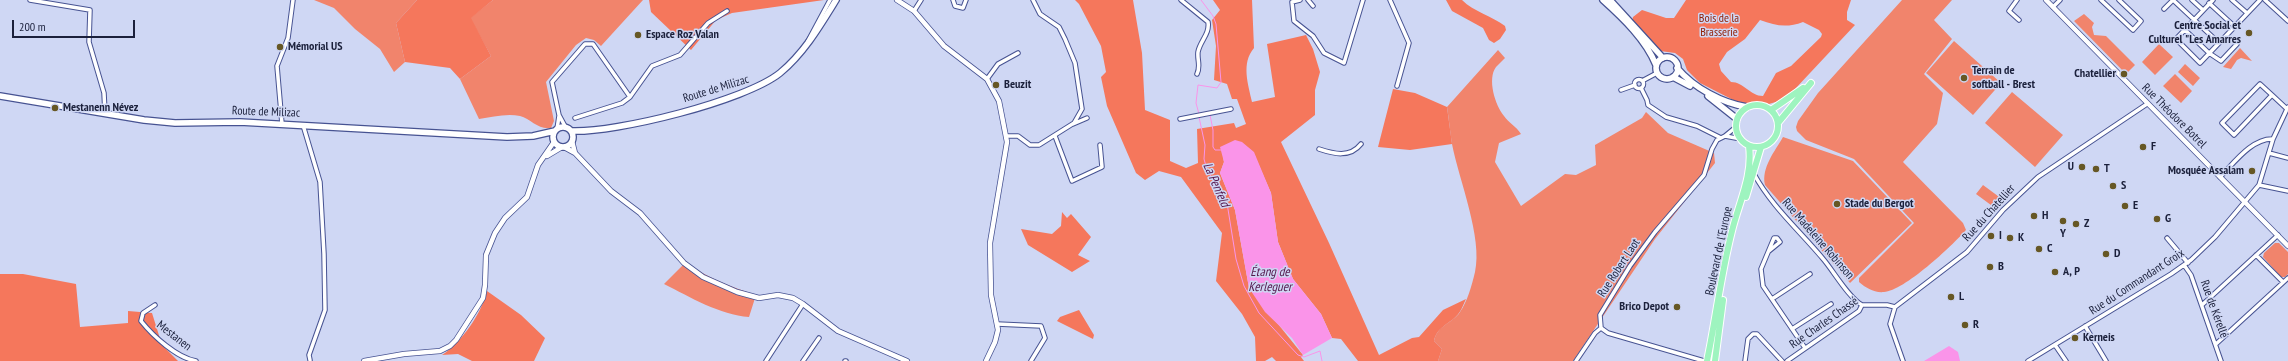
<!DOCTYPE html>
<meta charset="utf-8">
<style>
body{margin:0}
#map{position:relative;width:2288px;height:361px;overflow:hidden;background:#cfd7f4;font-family:"PT Sans Narrow",sans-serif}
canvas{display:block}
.scale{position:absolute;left:12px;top:20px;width:123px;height:18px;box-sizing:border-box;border:2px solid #1b203b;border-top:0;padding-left:5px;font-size:12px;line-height:14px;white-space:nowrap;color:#1b203b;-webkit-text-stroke:3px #cfd7f4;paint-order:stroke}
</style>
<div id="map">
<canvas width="2288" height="361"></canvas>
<div class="scale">200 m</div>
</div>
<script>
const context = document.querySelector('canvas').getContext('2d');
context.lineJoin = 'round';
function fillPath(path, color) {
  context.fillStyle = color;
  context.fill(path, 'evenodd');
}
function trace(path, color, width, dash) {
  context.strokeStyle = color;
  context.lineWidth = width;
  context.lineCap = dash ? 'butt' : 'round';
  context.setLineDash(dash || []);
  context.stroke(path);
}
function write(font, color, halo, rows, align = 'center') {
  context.font = font + ' "PT Sans Narrow",sans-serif';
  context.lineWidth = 3;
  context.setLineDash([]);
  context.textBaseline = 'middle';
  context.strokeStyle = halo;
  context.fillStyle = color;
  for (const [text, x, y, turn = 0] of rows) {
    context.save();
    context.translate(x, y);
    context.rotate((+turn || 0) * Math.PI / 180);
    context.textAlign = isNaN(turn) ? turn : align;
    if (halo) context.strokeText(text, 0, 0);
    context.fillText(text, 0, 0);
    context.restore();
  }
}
fillPath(new Path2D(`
 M314 0H417L396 23 405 62 394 72 380 49 355 29 334 8Z
 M493 0H643L601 46 594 40 586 38 576 45 546 82 554 121 551 128C538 130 531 119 520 116 507 113 492 117 479 119L460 79 491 56 470 18Z
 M1902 0H1952L1934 20 1952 39 1924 74 1943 93 1937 124 1903 162 1963 223 1966 230C1952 246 1904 291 1884 292 1874 293 1866 288 1859 282V278L1914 223 1854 159 1806 140 1797 131 1796 127 1798 121 1818 93Z
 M2084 14 2094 23 2092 27 2094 35 2106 36 2135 65 2126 74 2074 21Z
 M1954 41 2001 83 1973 115 1926 73Z
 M2159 44 2173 57 2155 75 2142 62Z
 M2240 48 2252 61 2241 58 2237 60 2231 69 2223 67Z
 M1498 50 1505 58C1502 61 1499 64 1496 67 1487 79 1495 105 1504 116 1509 123 1516 126 1521 134L1499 143 1495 162 1521 206 1565 174 1576 175 1596 165 1595 145 1642 118 1646 112 1668 133 1714 153 1715 163 1655 239 1573 361H1438L1442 349 1434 341C1437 325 1452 324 1460 312 1467 302 1472 285 1475 272 1483 238 1459 180 1452 144 1450 132 1449 119 1447 107Z
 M2185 64 2200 78 2193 86 2178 72Z
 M2175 74 2192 91 2181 103 2163 86Z
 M2012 92 2063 135 2035 167 1985 123Z
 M1783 137 1853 161 1912 223 1850 283 1765 185C1761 168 1775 151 1783 137Z
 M1983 185 2002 199 1995 208 1976 194Z
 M2275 243H2279L2288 252V274L2285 277H2281L2263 257 2264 253Z
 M686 262C706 278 732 287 756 295L749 317C720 315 690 297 664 284Z`), '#f1846c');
fillPath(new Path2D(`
 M417 0H493L471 18 491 56 460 79 450 68 405 62 396 23Z
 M649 0H824L732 13 716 20 691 50 651 12Z
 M1075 0H1133L1142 53 1145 110 1170 120V161L1186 168 1198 163 1197 129 1234 123 1236 128 1246 124 1237 99H1232L1227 84 1214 80 1216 46 1212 20 1220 10 1213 0H1252L1254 48C1241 63 1248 84 1252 102L1275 97 1267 44 1306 35 1313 49 1320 72 1315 90V115L1281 142 1329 243 1379 355 1412 338 1419 337 1443 310 1466 299C1464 303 1462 309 1459 313 1451 324 1437 326 1434 341L1442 349 1438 361H1358L1341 339 1332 338 1321 314 1293 279 1278 242 1271 193 1253 152 1222 150 1224 162 1220 173 1235 210 1249 288 1303 355 1301 357 1304 361H1276L1272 357 1265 361H1256L1255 337 1242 314 1216 281 1222 233 1181 177 1159 171 1145 180 1136 173 1107 106 1101 77 1106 72 1101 46 1079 4Z
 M1446 0H1462C1474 12 1492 16 1505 26L1506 30 1500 39 1494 43 1489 40 1483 28 1452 11Z
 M1686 0H1851L1847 12V20L1855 25 1795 89 1779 101 1769 104 1761 102 1743 105 1700 83 1687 70 1683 59 1675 53 1660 51 1632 21 1633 17 1642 10 1666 18H1674ZM1760 20C1776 26 1787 28 1803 22L1819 30 1822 34 1821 37 1791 66 1776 73 1763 96C1750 96 1744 82 1731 82L1721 71 1719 64 1727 52 1745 39Z
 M1393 89 1415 93 1447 107 1452 144 1410 150 1378 147Z
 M1062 212 1067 218 1071 214 1091 237 1078 255 1090 261 1072 272 1028 245 1021 229 1052 234 1061 226Z
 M0 274H23L76 284 80 327 128 323V311L152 313 162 345 178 361H0Z
 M487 291 521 315 545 338 534 361H472L458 354 442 355C462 342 481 314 487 291Z
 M1079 310 1094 335 1093 339 1057 321 1060 317Z`), '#f5775c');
fillPath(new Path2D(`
 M1235 140 1242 142 1254 152 1271 193 1278 242 1293 279 1321 314 1332 338 1303 355 1292 338 1265 312 1249 288 1235 210 1220 173 1224 162 1220 147Z
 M1949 346 1958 352 1960 361H1924Z`), '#fa94e9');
trace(new Path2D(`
 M1199 114 1196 103 1198 85 1217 88 1221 82 1216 24 1213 16 1201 0
 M1210 115 1213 130V147L1215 150H1222
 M1199 117 1205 145 1204 159 1207 170 1227 203 1236 259 1244 286 1259 313 1298 355 1304 357 1320 351 1322 361`), '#fa94e9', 1);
const minor = new Path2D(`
 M30 0 90 10 89 42 104 93 105 113
 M953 0 955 6 963 8 966 0
 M1181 0 1208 22C1210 34 1200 41 1198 52 1197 60 1201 66 1197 74
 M1300 0 1292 2 1294 21 1313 36 1324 53 1344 63 1363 0
 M1308 0 1313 6
 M1390 0 1409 43 1397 86
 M2017 0 2009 11 2019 20
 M2101 0 2133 30 2141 21 2119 0
 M2173 0 2219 43
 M2192 0 2203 10
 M2213 0 2176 39 2200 63 2260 0
 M2232 0 2247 13
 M2265 0 2288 21
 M2209 3 2234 26
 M2053 7 2060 0
 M2164 9 2173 0
 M914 11 921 0
 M2185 30 2209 53 2221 61 2237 44
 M808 41 830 0
 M987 79 998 64 1018 53
 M1634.5 84a4.5 4.5 0 1 1 9 0a4.5 4.5 0 1 1-9 0Z
 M1642 81 1657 73
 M1641 88 1647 100 1648 105 1666 117 1697 126 1721 138
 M1621 90 1635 85
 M2272 95 2260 84 2222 123 2234 135 2272 95 2287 109
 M575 118 622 103 630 97
 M1180 119 1231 109
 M282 124 277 66 288 38 293 0
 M1073 124 1087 118
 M303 125 320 182 324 254 325 310 309 355 310 360
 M566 128 559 115 552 82 585 44H593L630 97 652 66 680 55 708 23 727 11
 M557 129 559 116
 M1007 136H1018L1030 145H1039L1074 123 1082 109 1075 63 1065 39 1059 27 1040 14 1033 0
 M1055 136 1072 181 1102 167 1100 145
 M1725 136 1741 139
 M1319 149C1334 154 1350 158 1361 144
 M2269 153 2288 158
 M1754 174C1772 207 1800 231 1824 260 1834 272 1849 298 1862 305
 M2220 177C2234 163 2252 138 2273 139
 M2259 185 2288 191
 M2167 238 2188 263
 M1769 251 1780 242 1777 238H1774L1761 269 1763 286 1805 348
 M2256 255 2283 282
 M2184 265 2191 275 2221 361
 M1772 299 1810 274
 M155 305 143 313 141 321C153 336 177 358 196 361
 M2202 305 2278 235
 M997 324 1041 326 1045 338 1031 361
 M2085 326 2106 361
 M1792 329 1831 304
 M2216 344 2288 278
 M2055 345 2066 361
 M766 361 803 304
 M803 361 819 338
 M845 361H846
 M1576 361 1595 333 1601 328
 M1704 361 1608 333 1601 328 1600 315 1630 266 1655 232 1704 175 1712 149 1717 140 1725 136 1736 127
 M1745 361 1748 339 1753 334H1757L1782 361
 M1787 361 1859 311 1862 305H1887L1895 307
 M1903 361 1890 324 1895 307 1967 252 2003 210 2038 177 2147 104
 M2028 361 2171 274 2191 260 2215 237 2259 185 2273 139 2288 107`);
const tertiary = new Path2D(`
 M897 0 914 11 944 46 987 79 999 101 1007 142 990 243 991 295 998 330 995 342 986 361
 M2046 0 2288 246
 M572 141 575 153
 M564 147 575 153 611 191 640 213 684 263 703 277 737 292 759 298 778 295 793 298 803 304 838 331 907 361
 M547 156 562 147
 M364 361 404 354 440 351 450 346 456 340 483 298 485 285 486 255 495 233 505 218 527 197 538 165 554 142`);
const secondary = new Path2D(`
 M1603 0C1623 18 1646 40 1656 65
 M1610 0 1663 58
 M1656 68a11 11 0 1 1 22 0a11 11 0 1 1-22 0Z
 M1677 68C1694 88 1722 103 1747 107
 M1673 77 1690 86
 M0 96 144 120 175 123 240 122 507 137 533 136 555 131
 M1708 96 1737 119
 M553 137a10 10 0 1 1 20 0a10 10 0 1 1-20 0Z
 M571 131C616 133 745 101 780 73 804 53 820 26 836 0`);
const primary = new Path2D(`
 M1736 126a21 21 0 1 1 42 0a21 21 0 1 1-42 0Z
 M1771 110 1803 88
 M1778 123 1811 83
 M1746 197 1761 147
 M1707 361C1716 318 1721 274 1732 231 1739 202 1753 176 1749 146
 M1715 361 1723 300`);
trace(minor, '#475392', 5.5);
trace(tertiary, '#475392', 6);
trace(secondary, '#475392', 8);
trace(primary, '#fff', 8);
trace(minor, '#fff', 3.5);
trace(tertiary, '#fff', 4.5);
trace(secondary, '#fff', 5.5);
trace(primary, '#9ef4bf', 6);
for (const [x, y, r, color] of [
 [2249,33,4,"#665724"],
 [638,35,4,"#665724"],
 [280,47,4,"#665724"],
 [2124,74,4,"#665724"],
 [1964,78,4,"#665724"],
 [996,85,4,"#665724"],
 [55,108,4,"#665724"],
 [2143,147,4,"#665724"],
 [2082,167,4,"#665724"],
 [2096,169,4,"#665724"],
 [2252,171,4,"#665724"],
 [2113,186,4,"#665724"],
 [1837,204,4,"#665724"],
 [2125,206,4,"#665724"],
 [2034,216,4,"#665724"],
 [2157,219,4,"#665724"],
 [2063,221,4,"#665724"],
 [2076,224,4,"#665724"],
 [1991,236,4,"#665724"],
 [2010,238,4,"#665724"],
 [2039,249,4,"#665724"],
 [2106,254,4,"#665724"],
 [1990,267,4,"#665724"],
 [2055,272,4,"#665724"],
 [1951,297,4,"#665724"],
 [1677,307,4,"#665724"],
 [1965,325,4,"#665724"],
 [2075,338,4,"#665724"]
]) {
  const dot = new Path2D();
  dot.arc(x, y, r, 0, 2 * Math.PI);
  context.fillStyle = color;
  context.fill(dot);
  trace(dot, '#cfd7f4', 1.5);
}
write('12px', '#912107', '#cfd7f4', [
 ["Bois de la",1719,19],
 ["Brasserie",1719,33]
]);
write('bold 12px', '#1b203b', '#cfd7f4', [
 ["Centre Social et",2241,26,"right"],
 ["Culturel \"Les Amarres",2241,40,"right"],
 ["Espace Roz Valan",646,35],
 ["Mémorial US",288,47],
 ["Terrain de",1972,71],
 ["softball - Brest",1972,85],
 ["Chatellier",2116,74,"right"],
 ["Beuzit",1004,85],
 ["Mestanenn Névez",63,108],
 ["F",2151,147],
 ["U",2074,167,"right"],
 ["T",2104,169],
 ["Mosquée Assalam",2244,171,"right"],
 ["S",2121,186],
 ["Stade du Bergot",1845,204],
 ["E",2133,206],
 ["H",2042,216],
 ["G",2165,219],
 ["Z",2084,224],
 ["Y",2063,234,"center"],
 ["I",1999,236],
 ["K",2018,238],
 ["C",2047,249],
 ["D",2114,254],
 ["B",1998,267],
 ["A, P",2063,272],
 ["L",1959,297],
 ["Brico Depot",1669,307,"right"],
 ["R",1973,325],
 ["Kerneis",2083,338]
], 'left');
write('12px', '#1b203b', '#cfd7f4', [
 ["Route de Milizac",716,89,-17],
 ["Route de Milizac",266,112,2],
 ["Rue Théodore Botrel",2174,116,45],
 ["Rue du Chatellier",1989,213,-48],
 ["Rue Madeleine Robinson",1818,239,49],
 ["Boulevard de l'Europe",1719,251,-78],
 ["Rue Robert Laot",1619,268,-57],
 ["Rue du Commandant Groix",2137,282,-33],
 ["Rue de Kérellé",2214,309,70],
 ["Rue Charles Chassé",1824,323,-35],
 ["Mestanen",174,336,38]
]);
write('italic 13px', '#54164c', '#cfd7f4', [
 ["La Penfeld",1216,185,66],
 ["Étang de",1270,272],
 ["Kerleguer",1270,287]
]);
</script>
